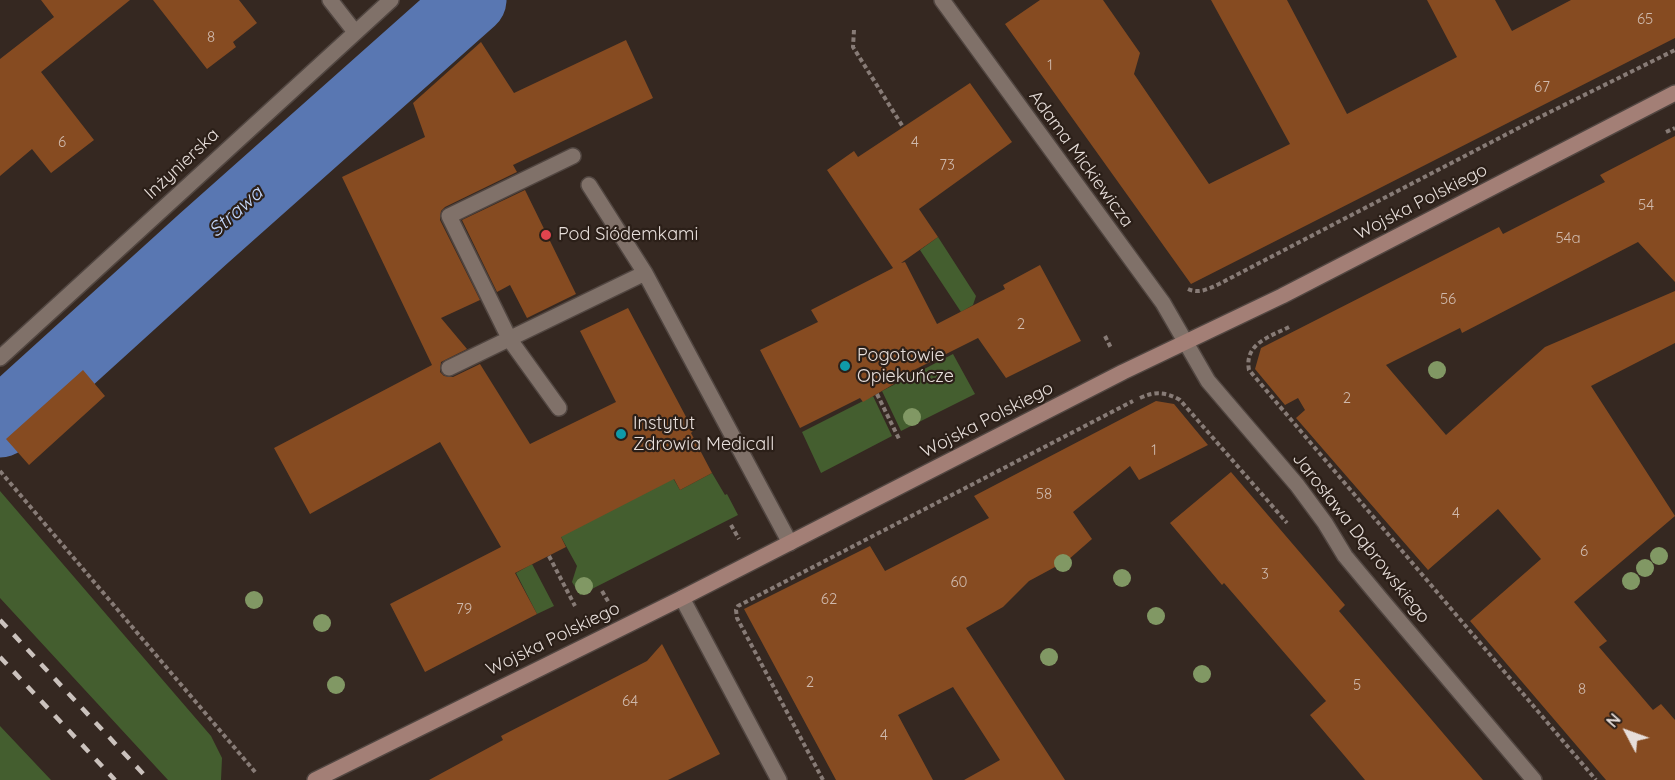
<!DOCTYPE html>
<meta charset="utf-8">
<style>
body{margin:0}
#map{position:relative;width:1675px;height:780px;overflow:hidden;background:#352821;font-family:Quicksand,sans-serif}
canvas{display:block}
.north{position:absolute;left:1597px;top:702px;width:60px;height:60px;-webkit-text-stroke:4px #2b1f18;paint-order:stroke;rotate:311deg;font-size:16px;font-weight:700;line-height:24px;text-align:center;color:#e7deda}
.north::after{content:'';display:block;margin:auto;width:21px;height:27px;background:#e7deda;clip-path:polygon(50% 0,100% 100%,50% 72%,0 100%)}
</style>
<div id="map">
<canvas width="1675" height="780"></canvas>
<div class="north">N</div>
</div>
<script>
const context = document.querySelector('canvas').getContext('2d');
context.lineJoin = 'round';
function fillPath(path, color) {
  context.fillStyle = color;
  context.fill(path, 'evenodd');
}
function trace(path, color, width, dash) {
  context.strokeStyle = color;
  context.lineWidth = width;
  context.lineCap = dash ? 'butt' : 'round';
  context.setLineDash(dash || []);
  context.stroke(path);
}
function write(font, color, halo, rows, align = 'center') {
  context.font = font + ' Quicksand,sans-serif';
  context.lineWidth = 4.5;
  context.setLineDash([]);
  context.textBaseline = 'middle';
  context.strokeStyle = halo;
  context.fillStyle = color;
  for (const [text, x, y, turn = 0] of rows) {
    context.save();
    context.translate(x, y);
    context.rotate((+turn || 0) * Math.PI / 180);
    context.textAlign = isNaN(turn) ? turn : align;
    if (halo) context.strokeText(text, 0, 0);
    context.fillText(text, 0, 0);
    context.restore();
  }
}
fillPath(new Path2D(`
 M938 237 976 296 973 305 961 312 920 250Z
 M953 354 975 394 901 431 882 391Z
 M873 396 892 436 821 473 802 432Z
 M712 473 725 495 727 494 738 515 580 595 572 582 577 566 560 535 673 478 680 490Z
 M0 491 211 736 222 758 221 780H168L0 598Z
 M532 564 554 606 537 614 516 573Z
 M0 726 51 780H0Z`), '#445e2f');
trace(new Path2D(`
 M0 423 203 239 472 0`), '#5977b2', 69);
fillPath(new Path2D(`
 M41 0H130L41 72 94 140 51 173 32 149 0 176V59L54 17Z
 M153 0H239L257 23 233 42 236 47 207 69Z
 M1040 0H1103L1140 53 1134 74 1209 184 1290 144 1211 0H1287L1347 114 1457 57 1427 0H1495L1512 31 1571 0H1675V38L1191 284 1005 24Z
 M626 40 653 98 513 165 517 172 445 207 441 211 440 220 480 300 441 318 467 349 441 362 440 372 444 376 453 377 480 364 530 444 616 402 580 331 628 308 684 413 693 431 691 433 712 473 680 490 674 479 561 537 566 547 515 573 537 614 425 672 390 604 501 547 440 442 310 514 274 448 432 365 342 177 425 137 413 103 481 42 514 93Z
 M970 83 1012 142 919 209 938 237 901 263 905 262 937 324 1005 289 1003 285 1040 265 1081 341 1006 378 978 338 892 381 894 384 863 402 860 398 800 428 760 350 818 322 811 310 893 268 827 170 854 151 858 157Z
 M1675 136V282L1638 242 1462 333 1460 328 1386 365 1446 435 1545 347 1675 291V343L1591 386 1675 516 1574 602 1607 641 1599 647 1653 710 1661 704 1675 720V780H1606L1470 621 1541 559 1498 509 1428 570 1296 418 1305 410 1298 398 1285 405 1255 369 1261 348 1499 227 1503 234 1605 182 1600 175Z
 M525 190 576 294 527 318 510 285 497 292 462 220Z
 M83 370 105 396 29 465 6 439Z
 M1156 401 1174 404 1208 445 1139 480 1130 466 1073 512 1092 539 1068 560 1029 581 1003 607 966 628 1065 780H964L1000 760 953 687 898 715 933 780H836L744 609 870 546 885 571 989 518 974 496Z
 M1231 472 1345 605 1339 611 1483 780H1365L1310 715 1326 701 1224 583 1222 585 1170 523Z
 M662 644 720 754 668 780H429L503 740 501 736 647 661Z`), '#864b21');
const lane = new Path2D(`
 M589 185 645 273 790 543
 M449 368 645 273
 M559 408 510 340 449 216 573 156`);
const street = new Path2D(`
 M330 0 355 32
 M942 0 1163 303 1208 381 1297 485 1325 523 1345 556 1380 598 1534 780
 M0 358 391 0
 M682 598 779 780`);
const secondary = new Path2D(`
 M315 780 682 598 1123 372 1282 296 1675 93`);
trace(lane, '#514641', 18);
trace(street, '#514641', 18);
trace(secondary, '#514641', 18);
trace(new Path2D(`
 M854 30 853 47 903 127
 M1666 132 1675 128
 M1188 289C1199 294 1208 289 1219 284L1532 121 1675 50
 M1289 327C1269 337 1244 344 1249 370L1596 780
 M1105 336 1111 348
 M877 394 899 439
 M1140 398C1155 391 1166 392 1180 400L1287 523
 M0 471 256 773
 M731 525 739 539
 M549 556 575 606
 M602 591 609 603
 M823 780 737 618 736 610 738 606 1133 401`), '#877b76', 4, [4.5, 3]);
trace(lane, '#807169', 15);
trace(street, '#807169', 15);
trace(secondary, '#a37f76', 15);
trace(new Path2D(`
 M0 620 149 780
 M0 657 115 780`), '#cbc2bd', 4.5, [10, 10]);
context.fillStyle = '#819864';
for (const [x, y] of [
 [1437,370],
 [912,417],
 [1659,556],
 [1063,563],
 [1645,568],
 [1122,578],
 [1631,581],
 [584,586],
 [254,600],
 [1156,616],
 [322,623],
 [1049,657],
 [1202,674],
 [336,685]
]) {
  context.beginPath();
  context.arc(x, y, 9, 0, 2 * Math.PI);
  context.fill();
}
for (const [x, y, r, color] of [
 [546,235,6,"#e0444e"],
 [845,366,6,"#0f9aa8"],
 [621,434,6,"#0f9aa8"]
]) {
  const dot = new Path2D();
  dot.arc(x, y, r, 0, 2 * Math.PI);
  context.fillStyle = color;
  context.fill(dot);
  trace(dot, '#2b1f18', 2);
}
write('15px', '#cfb9ac', null, [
 ["65",1645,19],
 ["8",211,37],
 ["1",1050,65],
 ["67",1542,87],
 ["6",62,142],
 ["4",915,142],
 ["73",947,165],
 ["54",1646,205],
 ["54a",1568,238],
 ["56",1448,299],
 ["2",1021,324],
 ["2",1347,398],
 ["1",1154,450],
 ["58",1044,494],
 ["4",1456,513],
 ["6",1584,551],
 ["3",1265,574],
 ["60",959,582],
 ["62",829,599],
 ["79",464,609],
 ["2",810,682],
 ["5",1357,685],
 ["8",1582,689],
 ["64",630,701],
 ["4",884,735]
]);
write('18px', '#e7deda', '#2b1f18', [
 ["Adama Mickiewicza",1081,159,54],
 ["Inżynierska",182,164,-43],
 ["Wojska Polskiego",1421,202,-27],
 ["Wojska Polskiego",987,420,-27],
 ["Jarosława Dąbrowskiego",1361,538,52],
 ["Wojska Polskiego",553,639,-26]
]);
write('18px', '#e7deda', '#2b1f18', [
 ["Pod Siódemkami",558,235],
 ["Pogotowie",857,356],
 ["Opiekuńcze",857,377],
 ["Instytut",633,424],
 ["Zdrowia Medicall",633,445]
], 'left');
write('italic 20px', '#c2d4f6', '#2b1f18', [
 ["Strawa",236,212,-42]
]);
</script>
